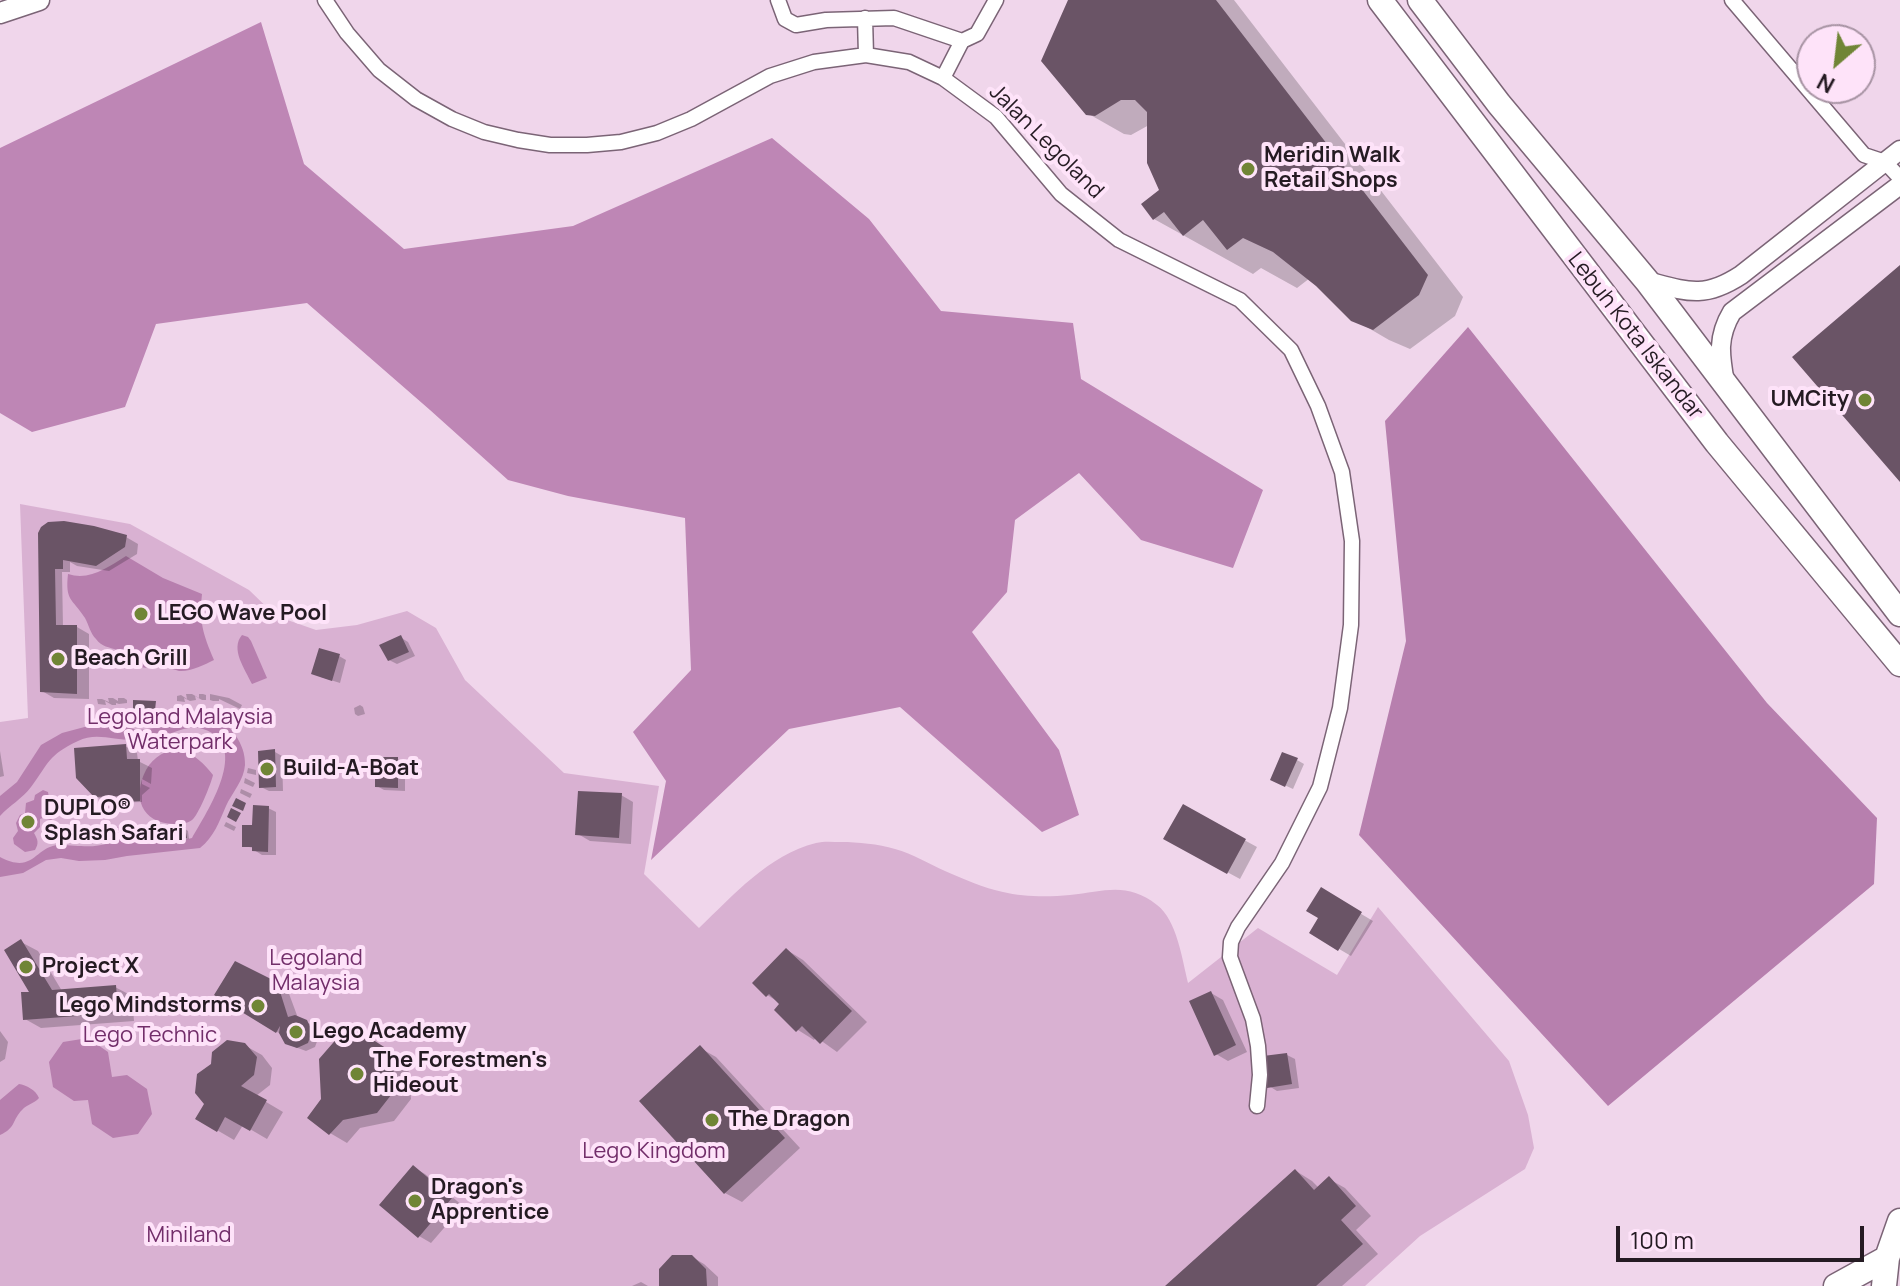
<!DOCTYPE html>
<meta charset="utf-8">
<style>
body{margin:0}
#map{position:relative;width:1900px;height:1286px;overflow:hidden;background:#f0d6eb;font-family:Manrope,sans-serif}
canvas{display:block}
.north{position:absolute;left:1796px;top:24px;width:80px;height:80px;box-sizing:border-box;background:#fee3f9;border:2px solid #a793a3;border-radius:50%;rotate:208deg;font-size:22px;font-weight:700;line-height:32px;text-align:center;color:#251b23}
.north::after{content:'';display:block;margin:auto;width:28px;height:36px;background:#708536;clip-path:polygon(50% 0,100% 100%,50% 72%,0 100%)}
.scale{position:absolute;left:1616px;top:1226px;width:248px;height:36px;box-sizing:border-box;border:4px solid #251b23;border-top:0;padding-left:10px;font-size:24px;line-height:28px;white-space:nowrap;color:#251b23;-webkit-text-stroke:6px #fee3f9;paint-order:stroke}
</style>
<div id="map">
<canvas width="1900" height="1286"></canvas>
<div class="north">N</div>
<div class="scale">100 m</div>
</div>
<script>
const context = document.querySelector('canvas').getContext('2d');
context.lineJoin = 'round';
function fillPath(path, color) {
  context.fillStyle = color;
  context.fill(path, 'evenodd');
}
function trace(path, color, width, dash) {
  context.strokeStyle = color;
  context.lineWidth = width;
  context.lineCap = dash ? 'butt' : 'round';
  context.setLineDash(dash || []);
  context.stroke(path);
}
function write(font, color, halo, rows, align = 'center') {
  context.font = font + ' Manrope,sans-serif';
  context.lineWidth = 8;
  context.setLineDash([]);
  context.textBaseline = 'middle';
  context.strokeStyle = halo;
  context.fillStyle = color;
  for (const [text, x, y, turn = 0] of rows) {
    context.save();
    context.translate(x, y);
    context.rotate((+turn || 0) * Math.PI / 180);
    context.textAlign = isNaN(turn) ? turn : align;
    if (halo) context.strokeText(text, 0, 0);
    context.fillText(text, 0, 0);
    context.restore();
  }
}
fillPath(new Path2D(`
 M20 504 130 524 249 590 276 616 316 630 357 625 407 611 436 628 465 680 564 773 659 786 644 874 699 928C734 895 768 855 816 843 824 841 833 842 841 842 858 842 878 844 895 849 913 854 929 864 945 871 963 879 984 888 1003 892 1023 897 1049 897 1070 895 1104 892 1126 881 1157 905 1177 920 1182 959 1188 983L1258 928 1337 975 1378 907 1509 1061 1528 1115 1534 1148 1525 1169 1420 1236 1365 1286H0V722L28 718Z`), '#d9b1d2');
fillPath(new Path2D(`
 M261 22 304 164 404 249 573 226 772 138 869 219 941 311 1073 323 1081 379 1263 490 1233 568 1141 540 1079 473 1015 520 1007 592 972 632 1059 750 1079 815 1042 832 900 707 789 729 651 860 666 781 633 732 691 670 685 518 568 496 508 480 430 410 307 303 156 324 125 407 32 432 0 413V148Z`), '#be86b5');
fillPath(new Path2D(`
 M1468 327 1767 703 1877 818 1874 884 1608 1106 1359 835 1406 641 1385 421Z
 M126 556 163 578 202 594C199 622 203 634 214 660 204 665 190 672 179 671 175 670 171 668 167 668 157 667 146 670 136 665 129 662 125 654 117 650 109 647 102 647 96 639 90 633 89 625 85 618 72 598 65 601 68 574 90 581 108 567 126 556Z
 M242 635 248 637 251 641 267 678 252 684C245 669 230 649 242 635Z
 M212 714C230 724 246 744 245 765 244 780 232 793 226 806 219 822 214 837 200 848L127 856 105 860 79 861 61 858 46 860 23 873 0 877V857C34 875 35 846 59 845 79 845 90 849 110 843L117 827 126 825 139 843 179 841 192 838C207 812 252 744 203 729 185 723 167 738 150 739 144 739 138 740 132 740 114 740 95 732 78 741 48 755 49 763 31 787 23 798 9 806 0 816V796L17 782 41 745 62 733 92 725H115L139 730 154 728 163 727 190 715Z
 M181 748C194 755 204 763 213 775 211 784 198 816 192 820 187 824 180 824 174 824 141 823 132 797 146 770 154 756 166 750 181 748Z
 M43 790 48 792 49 798 57 804C58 811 58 816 51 820L43 818 40 819V827L34 833C38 840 39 843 35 850L25 852 14 844 13 838 18 831 16 823 20 815 25 813 26 803 34 800 35 795Z
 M88 1038 108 1052 112 1077 127 1075 147 1089 152 1114 138 1134 113 1138 92 1124 88 1100 74 1101 53 1087 49 1062 63 1042Z
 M19 1084C26 1085 36 1090 39 1098 34 1104 27 1104 22 1110 12 1120 16 1128 0 1135V1100Z`), '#b77fae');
fillPath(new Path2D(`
 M1070 0H1234L1463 297 1455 316 1410 349 1389 340 1353 319 1310 278 1297 288 1261 268 1253 274 1154 219 1161 191 1149 125 1131 135 1124 134 1087 113Z
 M40 533 126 537 138 544 137 554 109 571 77 566 70 562V572H62L63 627H77L89 634V699L54 698 42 691Z
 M400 637 408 642 415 656 397 664 389 660Z
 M339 656 346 660 340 683 321 677Z
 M186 694H192L199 698V694H203L206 695V700H202L195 696 196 700 190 701 184 698 185 702 177 701V696L181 695 187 699Z
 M210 694 229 698 242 705 240 709 219 699V701H213L210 700Z
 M108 698H113L118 701V698H124L127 700V703L119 704 116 703V705H112L105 701 106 705 98 704 97 699H102L109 702Z
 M360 705 363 707 365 714 358 716 355 714 354 708Z
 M125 746 137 753 138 761 152 768 151 784 142 779V784L150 788 142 795V802L108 803 95 796Z
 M0 751 4 776 0 777Z
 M275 752 282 756 283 791H269L261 787Z
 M397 759 405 763V791L384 790 377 786Z
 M1297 760 1304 764 1293 789 1280 783Z
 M248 768 256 770V775L247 773Z
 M245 778 255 783 253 787 244 783Z
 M241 789 252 794 250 798 240 793Z
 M621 795 633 802 631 844 590 841 578 834Z
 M1184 807 1257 847 1240 879 1166 839Z
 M268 808 276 812V855H262L254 850V848L244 846 252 827Z
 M226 822 236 827 234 831 224 826Z
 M185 829 188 831 189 839 173 841 170 839Z
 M1321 890 1373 921 1351 956 1312 933 1321 917Z
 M21 942 38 951 62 991 115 987 132 996 134 1021 41 1028 25 1019 33 993Z
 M787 950 803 960 867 1022 837 1052 816 1037 814 1040 798 1030 782 1004 767 995Z
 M276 984 288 991 298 1018 314 1026 319 1036 315 1047 306 1051 295 1047 286 1042 282 1035 216 994Z
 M1211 993 1223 1000 1247 1052 1228 1061 1216 1054Z
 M0 1031 8 1042 5 1059 0 1062Z
 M244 1045 262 1055 272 1068 270 1085 256 1096 283 1112 267 1139 243 1125 234 1140 198 1119 207 1104 212 1065Z
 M384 1048 408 1063 411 1099 394 1121 360 1128 347 1143 330 1133Z
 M700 1048 716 1057 800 1148 742 1202 725 1193Z
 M1287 1055 1295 1059 1299 1088 1277 1091 1269 1086Z
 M413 1167 425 1174 463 1206 431 1243 419 1236Z
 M1296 1171 1312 1181 1319 1188 1329 1179 1345 1188 1371 1216 1356 1230 1378 1254 1342 1286H1168Z
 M692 1257 704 1264 718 1277V1286H661Z
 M641 1282 648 1286H632Z`), '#0003');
fillPath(new Path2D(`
 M1068 0H1216L1428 275 1419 295 1373 330 1351 321 1316 286 1273 252 1243 238 1227 250 1203 220 1183 236 1164 212 1153 220 1141 204 1159 190 1147 163V112L1135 100H1121L1095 116 1086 115 1041 61Z
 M1900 265V482L1792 357Z
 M64 521 94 526 127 535 125 547 96 566 63 560V569H55L56 625H77V694L40 692 38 533 41 527 48 522Z
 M401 635 409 652 388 661 379 645Z
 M319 648 340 654 332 681 311 674Z
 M133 700 156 701 155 710H133Z
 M126 744 127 759H140V801L124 802 123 796 94 797 76 778 74 748Z
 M275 749 276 787 259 788 258 751Z
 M1282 752 1298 758 1285 787 1270 780Z
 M375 757H398V788L375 787Z
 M578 791 622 793 619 838 575 835Z
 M236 798 246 803 243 811 232 806Z
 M1183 804 1246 839 1227 874 1163 839Z
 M253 805 269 806 268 852 252 851V847H242V825H252Z
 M231 808 241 813 236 822 227 817Z
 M185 827 187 838 168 840 166 829Z
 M1321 887 1362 912 1338 951 1309 933 1318 918 1306 911Z
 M21 939 52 990 116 985 118 1013 23 1020 21 992H29L4 950Z
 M786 948 852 1011 820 1044 802 1026 796 1032 774 1010 779 1004 769 994 766 997 752 983Z
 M235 961 277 982 288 1017 295 1015 307 1020 312 1031 308 1043 297 1048 285 1044 279 1033 280 1026 276 1033 214 995Z
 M1211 991 1236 1045 1214 1056 1189 1001Z
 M339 1036H367L392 1052 395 1090 377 1113 343 1120 329 1135 307 1118 321 1099 319 1059Z
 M227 1040 245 1043 257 1057 254 1075 241 1086 267 1100 250 1131 225 1117 217 1132 195 1119 204 1104 195 1093 197 1074 211 1064 212 1052Z
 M700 1045 785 1138 724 1194 639 1101Z
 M1287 1053 1292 1084 1267 1088 1263 1056Z
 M413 1165 452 1198 418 1238 379 1205Z
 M1295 1169 1314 1190 1329 1176 1356 1206 1341 1220 1363 1244 1316 1286H1165Z
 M672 1255H692L706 1269 707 1286H659V1269Z`), '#6a5466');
const minor = new Path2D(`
 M325 0 347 33 379 70 416 99 452 119 484 132 518 140 550 145H587L621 142 657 133 691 119 770 76 814 62 866 55 909 62 943 78 996 117 1061 194 1119 240 1240 300 1291 350 1318 406 1342 472 1352 541 1351 625 1340 708 1320 787 1282 863 1238 927 1231 942 1230 957 1253 1019 1258 1046 1260 1075 1257 1106
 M778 0 785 19 796 25 826 20 894 18 962 41 977 34 996 0
 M1732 0 1864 155 1885 162 1900 178
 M865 18 866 55
 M943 78 962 41`);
const tertiary = new Path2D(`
 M1647 281C1688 292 1704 299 1741 275L1900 150
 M1725 383C1720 355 1717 337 1732 312L1900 185`);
const secondary = new Path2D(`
 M0 13 39 0`);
const trunk = new Path2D(`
 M1380 0 1717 443 1900 664
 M1420 0 1499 104 1647 281 1900 614
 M1836 1286 1887 1258
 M1884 1286 1887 1258 1900 1221`);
trace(minor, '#7b6476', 17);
trace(tertiary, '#7b6476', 21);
trace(secondary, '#7b6476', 23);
trace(trunk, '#7b6476', 27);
trace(minor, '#fff', 14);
trace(tertiary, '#fff', 18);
trace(secondary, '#fff', 20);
trace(trunk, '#fff', 24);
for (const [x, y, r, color] of [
 [1248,169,8,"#708536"],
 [1865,400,8,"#708536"],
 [141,614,8,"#708536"],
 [58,659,8,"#708536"],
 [267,769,8,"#708536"],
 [28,822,8,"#708536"],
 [26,967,8,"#708536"],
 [258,1006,8,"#708536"],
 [296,1032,8,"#708536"],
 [357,1074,8,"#708536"],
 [712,1120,8,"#708536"],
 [415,1201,8,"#708536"]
]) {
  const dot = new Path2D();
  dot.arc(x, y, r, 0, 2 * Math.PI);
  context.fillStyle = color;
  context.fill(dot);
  trace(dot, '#fee3f9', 3);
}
write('22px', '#251b23', '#fee3f9', [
 ["Jalan Legoland",1046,142,45],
 ["Lebuh Kota Iskandar",1635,336,52]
]);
write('bold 22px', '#251b23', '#fee3f9', [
 ["Meridin Walk",1264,156],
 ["Retail Shops",1264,181],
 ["UMCity",1849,400,"right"],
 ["LEGO Wave Pool",157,614],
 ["Beach Grill",74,659],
 ["Build-A-Boat",283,769],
 ["DUPLO®",44,809],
 ["Splash Safari",44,834],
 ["Project X",42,967],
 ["Lego Mindstorms",242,1006,"right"],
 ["Lego Academy",312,1032],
 ["The Forestmen's",373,1061],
 ["Hideout",373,1086],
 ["The Dragon",728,1120],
 ["Dragon's",431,1188],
 ["Apprentice",431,1213]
], 'left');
write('22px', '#722e6a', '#fee3f9', [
 ["Legoland Malaysia",180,718],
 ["Waterpark",180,743],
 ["Legoland",316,959],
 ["Malaysia",316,984],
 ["Lego Technic",150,1036],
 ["Lego Kingdom",654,1152],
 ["Miniland",189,1236]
]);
</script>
